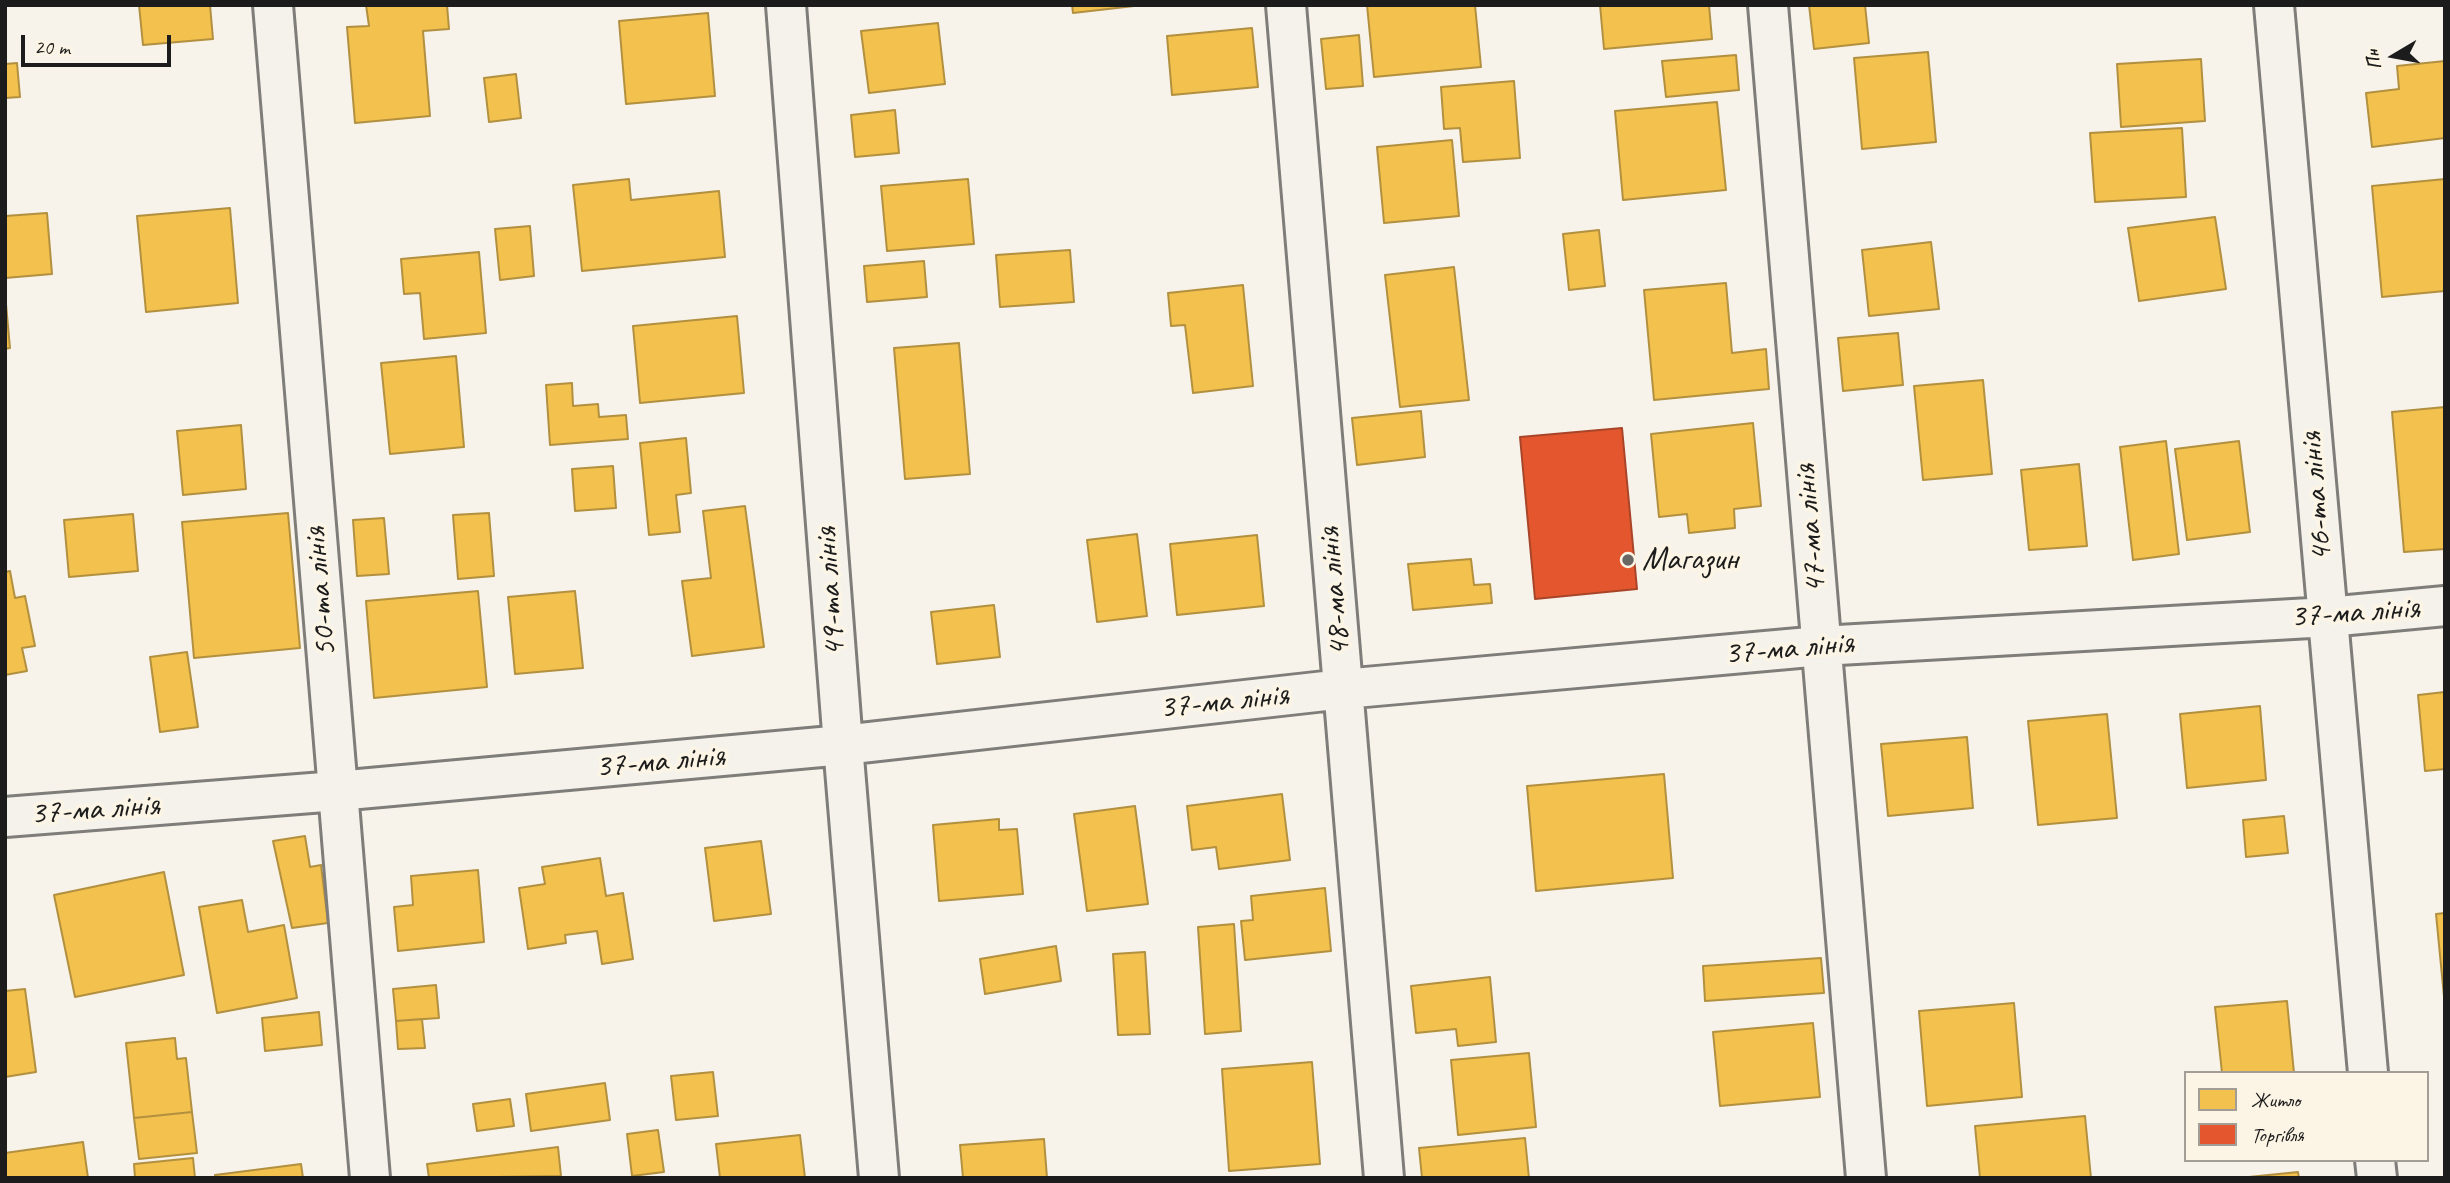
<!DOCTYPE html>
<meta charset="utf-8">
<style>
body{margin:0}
#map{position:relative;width:2450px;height:1183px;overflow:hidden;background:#f7f3ea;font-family:Caveat,sans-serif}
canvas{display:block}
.frame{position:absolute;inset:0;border:7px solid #1c1c1c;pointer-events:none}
.legend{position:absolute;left:2184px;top:1071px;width:245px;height:91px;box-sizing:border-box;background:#fcf5e5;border:2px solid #a29e95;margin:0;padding:9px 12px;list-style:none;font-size:21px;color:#1c1c1c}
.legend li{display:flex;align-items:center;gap:14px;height:35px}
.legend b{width:35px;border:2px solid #a29e95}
.north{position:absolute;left:2359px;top:21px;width:70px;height:70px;-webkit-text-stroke:5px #fcf5e5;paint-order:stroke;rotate:260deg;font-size:19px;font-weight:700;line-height:28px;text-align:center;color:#1c1c1c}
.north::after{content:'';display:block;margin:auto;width:24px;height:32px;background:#1c1c1c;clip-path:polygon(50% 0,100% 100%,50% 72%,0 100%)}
.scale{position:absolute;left:21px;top:35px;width:150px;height:32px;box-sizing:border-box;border:4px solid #1c1c1c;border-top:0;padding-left:9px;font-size:21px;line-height:24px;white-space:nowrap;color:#1c1c1c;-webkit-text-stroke:5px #fcf5e5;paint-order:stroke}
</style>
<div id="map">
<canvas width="2450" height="1183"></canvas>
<div class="frame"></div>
<ul class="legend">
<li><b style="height:19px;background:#f2c14e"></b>Житло</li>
<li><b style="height:19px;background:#e4572e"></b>Торгівля</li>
</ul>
<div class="north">Пн</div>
<div class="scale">20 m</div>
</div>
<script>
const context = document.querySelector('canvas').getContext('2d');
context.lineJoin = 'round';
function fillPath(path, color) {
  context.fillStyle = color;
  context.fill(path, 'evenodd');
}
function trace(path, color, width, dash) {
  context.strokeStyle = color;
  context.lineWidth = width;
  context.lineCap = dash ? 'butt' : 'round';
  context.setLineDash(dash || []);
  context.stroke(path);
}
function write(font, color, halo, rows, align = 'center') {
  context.font = font + ' Caveat,sans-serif';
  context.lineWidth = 7;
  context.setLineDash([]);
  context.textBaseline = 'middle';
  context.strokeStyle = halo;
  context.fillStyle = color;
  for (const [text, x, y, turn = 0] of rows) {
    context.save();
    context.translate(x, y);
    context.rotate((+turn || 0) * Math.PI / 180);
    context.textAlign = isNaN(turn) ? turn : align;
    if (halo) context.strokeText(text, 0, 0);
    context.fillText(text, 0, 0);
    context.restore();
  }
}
const homes = new Path2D(`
 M139 5H210L213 39 143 45Z
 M366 5H447L449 29 423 31 430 116 355 123 347 27 369 26Z
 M1072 5H1143L1073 13Z
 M1367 5H1475L1481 67 1374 77Z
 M1600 5H1709L1712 39 1604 49Z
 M1809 5H1865L1869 43 1814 49Z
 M708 13 715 96 626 104 619 21Z
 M938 23 945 84 869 93 861 31Z
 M1252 28 1258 87 1172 95 1167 36Z
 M1359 35 1363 86 1326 89 1321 39Z
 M1928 52 1936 142 1862 149 1854 58Z
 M1736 55 1739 90 1666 97 1662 61Z
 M2201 59 2205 121 2121 127 2117 64Z
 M2445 61V138L2372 147 2366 93 2399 89 2397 66Z
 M17 63 20 97 5 98V64Z
 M516 74 521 118 489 122 484 78Z
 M1514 81 1520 158 1463 162 1460 128 1444 129 1441 87Z
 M1717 102 1726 190 1623 200 1615 111Z
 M895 110 899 153 855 157 851 115Z
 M2182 128 2186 197 2095 202 2090 133Z
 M1452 140 1459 216 1384 223 1377 147Z
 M629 179 631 200 719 191 725 257 582 271 573 185Z
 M968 179 974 244 887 251 881 186Z
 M2445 179V291L2382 297 2372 186Z
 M230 208 238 303 146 312 137 216Z
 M47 213 52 274 5 278V216Z
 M2215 217 2226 289 2139 301 2128 228Z
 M530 226 534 276 500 280 495 229Z
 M1599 230 1605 286 1569 290 1563 234Z
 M1931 242 1939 309 1869 316 1862 250Z
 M1070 250 1074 302 1000 307 996 255Z
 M479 252 486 333 424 339 420 293 404 294 401 259Z
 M924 261 927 297 867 302 864 266Z
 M1454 267 1469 400 1400 407 1385 275Z
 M1726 283 1732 353 1766 349 1769 389 1654 400 1644 290Z
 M1243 285 1253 386 1193 393 1185 325 1171 326 1168 293Z
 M5 293 10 348 5 349Z
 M737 316 744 393 640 403 633 326Z
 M1898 333 1903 385 1843 391 1838 338Z
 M959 343 970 474 905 479 894 348Z
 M456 356 464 447 390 454 381 363Z
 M1983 380 1992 474 1923 480 1914 386Z
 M572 383 573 406 598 404 599 417 626 415 628 439 550 445 546 385Z
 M2445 407V549L2404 552 2392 412Z
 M1421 411 1425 457 1357 465 1352 418Z
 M1753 423 1761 506 1734 509 1735 528 1689 533 1687 514 1659 517 1651 434Z
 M241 425 246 489 183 495 177 431Z
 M686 438 691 493 676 495 680 532 649 535 640 443Z
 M2166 441 2179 554 2133 560 2120 447Z
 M2239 441 2250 532 2187 540 2175 449Z
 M2079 464 2087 546 2029 550 2021 470Z
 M613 466 616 508 575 511 572 469Z
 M745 506 764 647 692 656 682 581 711 578 703 511Z
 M288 513 300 648 194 658 182 522Z
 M489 513 494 576 458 579 453 515Z
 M133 514 138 571 69 577 64 520Z
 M384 518 389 574 357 576 353 520Z
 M1137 534 1147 616 1097 622 1087 540Z
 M1257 535 1264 606 1177 615 1170 544Z
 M1471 559 1474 585 1490 584 1492 603 1413 610 1408 564Z
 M10 571 15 598 25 596 35 646 22 648 27 671 5 675V572Z
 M478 591 487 687 374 698 366 601Z
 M575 591 583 668 515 674 508 597Z
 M994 605 1000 657 937 664 931 612Z
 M187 652 198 727 160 732 150 657Z
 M2445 692V769L2425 771 2418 695Z
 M2260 706 2266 780 2187 788 2180 714Z
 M2107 714 2117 818 2038 825 2028 721Z
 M1967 737 1973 808 1888 816 1881 744Z
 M1664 774 1673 878 1536 891 1527 786Z
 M1282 794 1290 860 1219 869 1216 847 1192 850 1187 806Z
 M1135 806 1148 904 1087 911 1074 814Z
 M2284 816 2288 853 2246 857 2243 820Z
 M999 819V830L1017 829 1023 894 939 901 933 825Z
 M305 836 310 867 321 865 328 923 292 928 273 841Z
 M761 841 771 914 714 921 705 848Z
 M600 858 606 896 623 893 633 959 602 964 597 931 565 935 566 943 528 949 519 888 545 884 542 867Z
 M478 870 484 942 398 951 394 907 413 905 411 876Z
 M164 872 184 975 75 997 54 895Z
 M1325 888 1331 951 1245 960 1241 921 1253 920 1251 896Z
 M242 900 248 932 284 925 297 998 217 1013 199 907Z
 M2445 913V1007L2436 914Z
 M1234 924 1241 1031 1205 1034 1198 927Z
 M1056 946 1061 981 985 994 980 959Z
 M1145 952 1150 1034 1118 1035 1113 954Z
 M1821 958 1824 993 1705 1001 1703 966Z
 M1490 977 1496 1042 1458 1046 1456 1029 1416 1033 1411 986Z
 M436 985 439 1018 396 1021 393 989Z
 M25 989 36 1072 5 1077V991Z
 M2287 1001 2294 1073H2222L2215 1007Z
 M2014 1003 2022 1097 1927 1106 1919 1011Z
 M319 1012 322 1045 265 1051 262 1018Z
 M422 1019 425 1048 398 1049 396 1021Z
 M1813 1023 1820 1097 1720 1106 1713 1032Z
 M175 1038 177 1059 186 1058 192 1112 134 1118 126 1043Z
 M1529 1053 1536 1127 1458 1135 1451 1060Z
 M1312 1062 1320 1164 1229 1171 1222 1069Z
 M713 1072 718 1116 676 1120 671 1076Z
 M605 1083 610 1120 531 1131 526 1094Z
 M510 1099 514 1126 477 1131 473 1104Z
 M192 1112 197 1153 139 1159 134 1118Z
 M2085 1116 2091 1178H1980L1975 1126Z
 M658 1130 664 1172 632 1176 627 1134Z
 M800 1135 805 1178H720L716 1144Z
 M1525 1138 1529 1178H1422L1419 1148Z
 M1044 1139 1047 1178H963L960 1145Z
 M83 1142 88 1178H5V1153Z
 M558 1147 561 1176 429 1178 427 1164Z
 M193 1158 195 1178H135L134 1164Z
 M301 1164 303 1178H215V1175Z
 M2298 1172 2299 1178H2239Z`);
fillPath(homes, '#f2c14e');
trace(homes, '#b2903f', 2);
const shops = new Path2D(`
 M1622 428 1637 589 1535 599 1520 437Z`);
fillPath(shops, '#e4572e');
trace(shops, '#a84529', 2);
const minor = new Path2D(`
 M273 5 370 1178
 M786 5 843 745 879 1178
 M1286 5 1384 1178
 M1768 5 1866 1178
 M2274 5 2368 1073
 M5 817 337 791 843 745 1343 689 1821 646 2328 617 2445 606
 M2375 1160 2377 1178`);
trace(minor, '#7f7d79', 44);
trace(minor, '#f5f2ec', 38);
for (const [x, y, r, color] of [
 [1628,560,7,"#696764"]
]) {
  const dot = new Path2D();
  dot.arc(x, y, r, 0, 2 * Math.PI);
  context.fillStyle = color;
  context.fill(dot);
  trace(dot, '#fcf5e5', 2.5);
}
write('33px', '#1c1c1c', '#fcf5e5', [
 ["46-та лінія",2317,497,-95],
 ["47-ма лінія",1811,529,-95],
 ["50-та лінія",321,592,-95],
 ["49-та лінія",831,592,-94],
 ["48-ма лінія",1335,592,-95],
 ["37-ма лінія",2355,613,-4],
 ["37-ма лінія",1789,649,-5],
 ["37-ма лінія",1224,702,-6],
 ["37-ма лінія",660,762,-5],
 ["37-ма лінія",95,810,-4]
]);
write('33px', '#1c1c1c', '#fcf5e5', [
 ["Магазин",1642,560]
], 'left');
</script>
